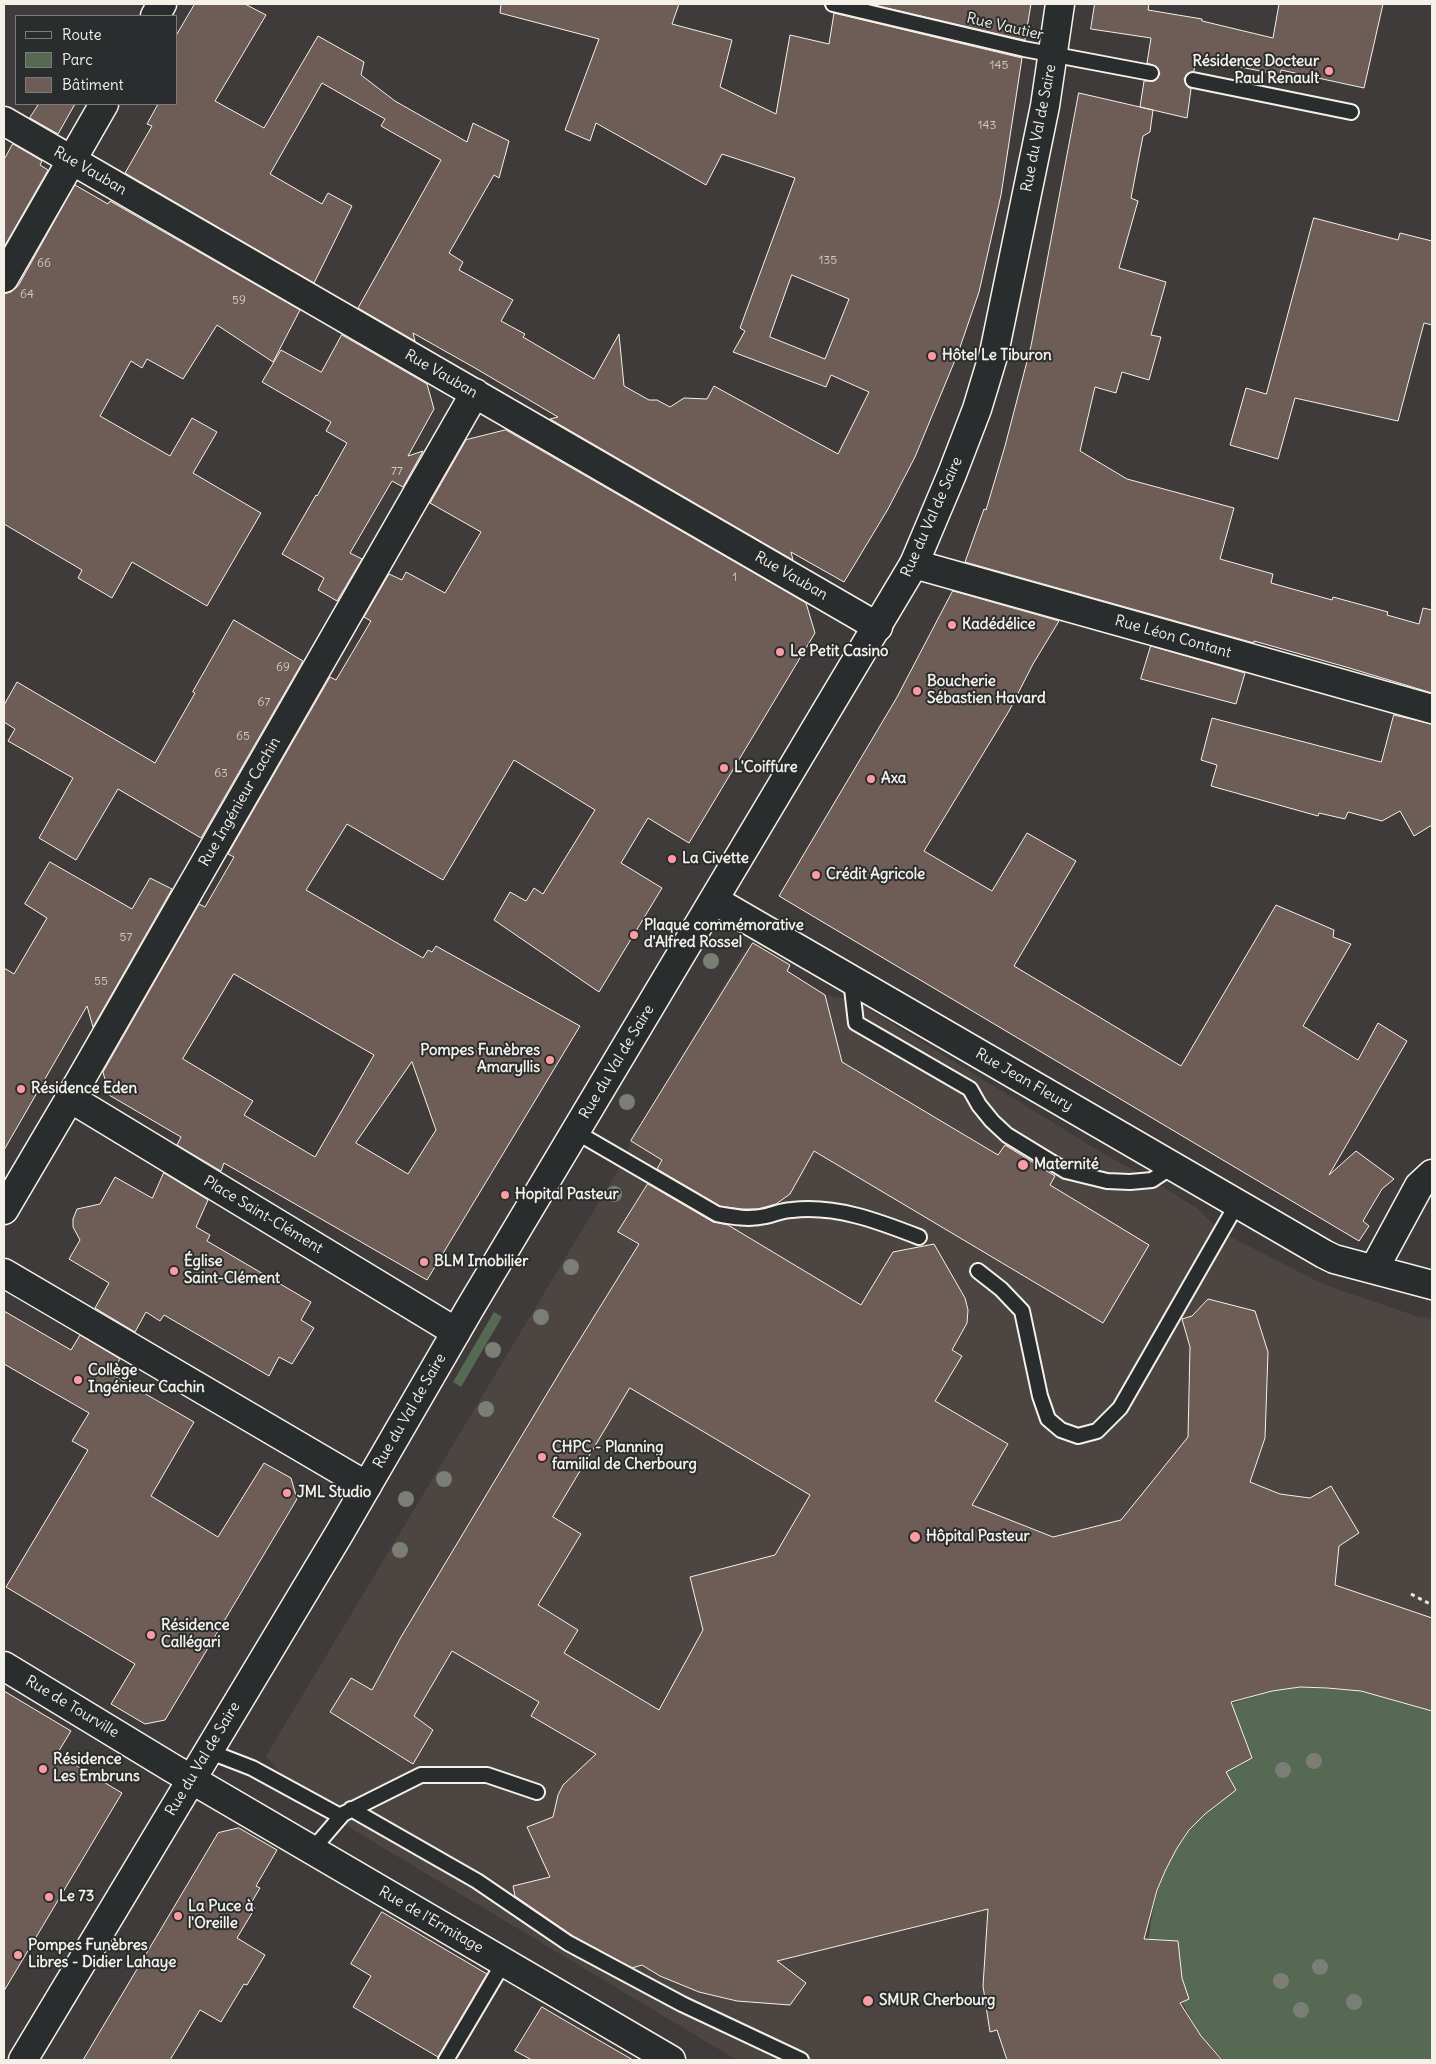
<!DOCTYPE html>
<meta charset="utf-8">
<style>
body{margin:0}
#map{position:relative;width:1436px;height:2064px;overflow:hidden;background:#3e3b3a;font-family:Delius,sans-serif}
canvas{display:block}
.frame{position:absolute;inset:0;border:5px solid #f4f1e8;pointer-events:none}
.legend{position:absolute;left:15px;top:15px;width:162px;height:90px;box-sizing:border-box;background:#2a2d2e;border:1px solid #7b7b78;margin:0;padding:6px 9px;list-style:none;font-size:15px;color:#f4f1e8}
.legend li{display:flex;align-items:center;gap:10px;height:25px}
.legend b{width:25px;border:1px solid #7b7b78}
</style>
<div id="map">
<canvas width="1436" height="2064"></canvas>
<div class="frame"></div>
<ul class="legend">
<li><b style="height:6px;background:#2a2d2e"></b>Route</li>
<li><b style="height:14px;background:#566953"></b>Parc</li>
<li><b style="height:14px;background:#6e5d56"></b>Bâtiment</li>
</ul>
</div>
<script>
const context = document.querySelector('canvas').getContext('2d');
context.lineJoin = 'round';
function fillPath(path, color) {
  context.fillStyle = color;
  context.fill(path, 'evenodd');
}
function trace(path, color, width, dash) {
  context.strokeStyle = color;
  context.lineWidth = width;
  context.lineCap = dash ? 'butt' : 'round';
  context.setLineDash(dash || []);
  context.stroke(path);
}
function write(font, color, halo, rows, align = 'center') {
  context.font = font + ' Delius,sans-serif';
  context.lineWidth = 4;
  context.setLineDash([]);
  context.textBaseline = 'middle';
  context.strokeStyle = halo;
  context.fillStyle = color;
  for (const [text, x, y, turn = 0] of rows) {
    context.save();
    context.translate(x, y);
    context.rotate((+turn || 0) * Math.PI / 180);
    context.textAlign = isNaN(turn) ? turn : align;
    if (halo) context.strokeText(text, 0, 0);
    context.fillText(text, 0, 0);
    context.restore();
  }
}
fillPath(new Path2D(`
 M753 943 790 965 787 971 825 995 854 1000 1104 1154 1152 1180 1197 1208 1221 1232 1325 1285 1419 1317 1432 1318V2060H737L302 1799 266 1756 624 1160 631 1141 742 955Z`), '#4c4542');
fillPath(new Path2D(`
 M494 1312 502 1317 461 1387 453 1382Z
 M1300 1687 1349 1690 1350 1688 1401 1701 1432 1712V2060H1224L1201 2036 1182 2002 1189 1999 1182 1978 1178 1941 1149 1939C1153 1892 1169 1847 1205 1814 1214 1805 1226 1798 1236 1790L1226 1772 1231 1704 1272 1691Z`), '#566953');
const building = new Path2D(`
 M195 4H245L266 15 215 101 264 128 318 36 364 62 361 75 395 101 467 142 473 123 509 141 499 178 494 175 449 253 463 262 459 270 513 300 501 321 525 334 523 337 594 379 619 334 624 386 649 400H657L670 407 684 398 707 399 714 386 838 454 869 392 831 375 826 387 733 352 745 331 740 328 795 178 722 154 706 185 596 123 590 141 565 130 599 39 500 13 501 4H679L672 24 732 40 720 87 776 114 790 35 829 44 834 13 1022 58 1001 195 979 292 958 353 915 457 888 509 844 582 791 552 793 560 550 419 558 417 475 368 413 333 415 341 358 308 441 160 381 126 385 119 322 83 270 174 322 204 328 193 352 206 314 283 125 173 152 126 147 124 158 104H176V36ZM792 275 849 299 825 359 770 337Z
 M870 4H1031L1025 40Z
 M1095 4H1149L1148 10 1202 19V21L1273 38 1279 4H1383L1364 88 1281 70 1280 75 1196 58 1194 71 1187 74 1184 79 1187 86 1191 89 1187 118 1140 107 1144 81H1154L1160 74 1156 66 1147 63 1151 38 1091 29Z
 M1079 93 1153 110 1150 132 1143 136 1131 198 1138 201 1119 268 1166 282 1151 335 1161 337 1149 380 1122 372 1116 393 1095 387 1080 451 1127 479 1234 508 1220 559 1273 574 1271 583 1332 600 1333 597 1388 612 1387 615 1419 624 1423 608 1432 610V693L1346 667 1254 641V643L965 562 984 509 986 510 1005 446 1031 346Z
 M39 104H75L58 134 30 118Z
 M13 144 42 161 40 165 48 170 4 247V160Z
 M75 185 108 204 110 201 300 310 273 362 217 325 183 379 147 359 142 368 131 361 100 416 170 456 192 418 217 432 193 473 261 513 207 606 132 562 112 598 78 578 82 570 4 524V294L11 292 18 286Z
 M1314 218 1398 240 1400 233 1432 241V325L1424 323 1398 421 1295 398 1278 459 1230 445 1246 388 1266 394Z
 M342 335 427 384 434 409 408 456 423 451 403 487 392 481 350 553 362 559 337 601 318 590 324 578 282 554 316 495 317 496 347 443 326 431 331 422 262 382 281 350 321 372Z
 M506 430 806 603 815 633 689 843 648 818 621 863 662 888 599 992 494 920 510 892 526 901 534 888 543 894 595 810 514 760 443 880 347 824 306 890 423 958 428 950 432 952 436 946 580 1026 427 1280 224 1163 221 1171 177 1145 181 1137 109 1095 103 1072 199 904 205 907 234 857 228 854 330 677 336 680 371 621 364 617 389 574 402 580 406 572 445 593 481 532 430 503 466 440ZM234 974 374 1055 315 1157 244 1115 253 1101 183 1059ZM412 1062 436 1130 408 1174 356 1143Z
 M953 591 1059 621 1033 664 1009 711 924 851 992 891 1027 833 1076 861 1014 966 1181 1066 1276 905 1334 930 1333 937 1351 944 1303 1026 1358 1060 1378 1023 1407 1041 1329 1175 1356 1151 1394 1179 1382 1189 1363 1221 1369 1226 1359 1241 779 896 896 699Z
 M234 620 303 661 201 838 118 789 76 860 39 838 73 778 8 741 15 729 4 722V705L17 682 155 763 195 693 193 692Z
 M1151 646 1245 673 1236 704 1141 679Z
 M1394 715 1432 724V825L1414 836 1400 811 1382 821 1348 812 1345 819 1319 813 1318 816 1211 786 1217 765 1201 760 1212 718 1381 762Z
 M50 862 132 909 150 878 172 889 93 1027 87 1006 4 1150V968L14 974 47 918 25 904Z
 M753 943 790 965 787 971 825 995 842 1062 998 1155 1005 1145 1055 1176 1050 1185 1149 1245 1103 1323 814 1151 790 1194 776 1204 758 1209H742L720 1206 657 1169 662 1160 631 1141Z
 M164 1173 208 1200 196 1227 210 1235 207 1241 311 1302 301 1320 314 1328 292 1364 279 1357 269 1376 164 1315 160 1321 146 1312 135 1332 95 1308 109 1283 69 1259 80 1240 73 1227V1219L77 1209 100 1204 115 1177 152 1198Z
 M648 1184 713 1222 728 1225 861 1305 893 1252 934 1244 965 1298 968 1310 967 1323 952 1350 962 1356 935 1401 1008 1444 972 1505 1053 1537 1121 1520 1188 1437 1190 1347 1182 1319 1192 1316 1208 1299 1255 1311 1268 1352 1265 1438 1250 1482 1280 1494 1310 1498 1331 1486 1359 1533 1339 1546 1335 1585 1432 1618V1711L1361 1691 1327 1688 1300 1687 1272 1691 1231 1702 1252 1758 1226 1772 1236 1790 1205 1814 1189 1830 1177 1848 1166 1869 1157 1890 1144 1939 1178 1941 1182 1978 1189 1999 1180 2003 1201 2036 1222 2060H1007L997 2030 990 2032 983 1986 988 1909 777 1961 806 1983 790 2005 737 2001 699 1992 660 1976 642 1965 632 1968 573 1936 515 1896 513 1886 550 1877 527 1827 553 1817 558 1795 563 1785 596 1754 531 1716 539 1702 452 1651 414 1716 433 1730 413 1764 330 1712 351 1678 372 1690 401 1637 569 1357 639 1244 618 1232ZM630 1388 810 1495 775 1555 690 1577 703 1630 659 1710 564 1653 578 1630 538 1605 581 1534 553 1517Z
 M4 1311 71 1350 80 1335 120 1359 111 1374 194 1422 151 1496 218 1537 264 1463 291 1478 297 1499 165 1720 145 1724 111 1704 135 1664 6 1587 88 1450 72 1441 89 1413 4 1364Z
 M4 1691 71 1731 57 1754 122 1793 4 1991Z
 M239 1828 277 1850 256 1886 260 1888 250 1905 255 1908 237 1938 265 1955 247 1985 244 1984 221 2022 200 2010 170 2060H83L218 1833Z
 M382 1912 487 1974 438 2057 353 2007 371 1976 351 1964Z
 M542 2007 576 2027 633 2060H532L515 2051Z`);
fillPath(building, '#6e5d56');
trace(building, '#f4f1e8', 1);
const service = new Path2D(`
 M833 4 1024 49 1151 73
 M1193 80 1351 112
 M851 980 856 1023 970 1089 979 1105 992 1121 1007 1135 1066 1171 1107 1181 1130 1182 1152 1180 1173 1166
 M576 1132 717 1214C733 1217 749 1220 766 1216 775 1214 783 1210 792 1210 836 1205 878 1221 919 1237
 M978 1271 1001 1289 1022 1311 1040 1396 1048 1419 1061 1430 1078 1436 1097 1431 1120 1408 1237 1204
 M208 1751 252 1768 340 1816
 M351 1809 477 1881 568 1943 682 2004 801 2060
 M312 1850 343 1814 421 1775H487L537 1792
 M446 2060 504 1962`);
const minor = new Path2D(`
 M155 16 162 4
 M4 121 878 627
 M4 278 104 104
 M914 564 1432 709
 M714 900 1324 1254 1334 1259 1432 1285
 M70 1098 456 1332
 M4 1210 70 1098 475 393
 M1374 1269 1419 1186 1432 1174
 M4 1273 367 1486
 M4 1666 172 1768 671 2060`);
const secondary = new Path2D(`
 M23 2060 339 1534 470 1308 914 564 952 474 977 409 994 353 1045 106 1060 4`);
trace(service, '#f4f1e8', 18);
trace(minor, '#f4f1e8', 31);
trace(secondary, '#f4f1e8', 31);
trace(new Path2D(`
 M1411 1594 1432 1605`), '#f4f1e8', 3, [4, 4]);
trace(service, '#2a2d2e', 14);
trace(minor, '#2a2d2e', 28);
trace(secondary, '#2a2d2e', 28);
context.fillStyle = '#7b7e75';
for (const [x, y] of [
 [711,961],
 [627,1102],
 [614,1194],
 [571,1267],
 [541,1317],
 [493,1350],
 [486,1409],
 [444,1479],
 [406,1499],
 [400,1550],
 [1314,1761],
 [1283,1770],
 [1320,1967],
 [1281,1981],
 [1354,2002],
 [1301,2010]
]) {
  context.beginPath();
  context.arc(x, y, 8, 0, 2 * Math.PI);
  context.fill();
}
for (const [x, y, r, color] of [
 [1329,71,5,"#ff9aa2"],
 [932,356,5,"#ff9aa2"],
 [952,625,5,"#ff9aa2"],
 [780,652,5,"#ff9aa2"],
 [917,691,5,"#ff9aa2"],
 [724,768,5,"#ff9aa2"],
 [871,779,5,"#ff9aa2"],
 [672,859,5,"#ff9aa2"],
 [816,875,5,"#ff9aa2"],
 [634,935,5,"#ff9aa2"],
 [550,1060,5,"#ff9aa2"],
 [21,1089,5,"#ff9aa2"],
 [1023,1165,6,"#ff9aa2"],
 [505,1195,5,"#ff9aa2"],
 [424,1262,5,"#ff9aa2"],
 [174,1271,5,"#ff9aa2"],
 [78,1380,5,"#ff9aa2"],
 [542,1457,5,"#ff9aa2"],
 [287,1493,5,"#ff9aa2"],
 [915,1537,6,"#ff9aa2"],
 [151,1635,5,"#ff9aa2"],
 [43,1769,5,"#ff9aa2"],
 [49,1897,5,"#ff9aa2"],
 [178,1916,5,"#ff9aa2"],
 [18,1955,5,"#ff9aa2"],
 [868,2001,6,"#ff9aa2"]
]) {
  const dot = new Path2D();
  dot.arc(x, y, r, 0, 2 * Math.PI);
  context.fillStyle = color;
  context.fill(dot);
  trace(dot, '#2a2d2e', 2);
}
write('12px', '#d2ccc4', null, [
 ["145",999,66],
 ["143",987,126],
 ["135",828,261],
 ["66",44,264],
 ["64",27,295],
 ["59",239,301],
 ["77",397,472],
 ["1",735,578],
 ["69",283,668],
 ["67",264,703],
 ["65",243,737],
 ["63",221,774],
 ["57",126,938],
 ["55",101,982]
]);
write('15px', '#f4f1e8', '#2a2d2e', [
 ["Rue Vautier",1005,27,13],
 ["Rue du Val de Saire",1039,128,-79],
 ["Rue Vauban",90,171,30],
 ["Rue Vauban",441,374,30],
 ["Rue du Val de Saire",932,517,-66],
 ["Rue Vauban",791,576,30],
 ["Rue Léon Contant",1173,637,16],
 ["Rue Ingénieur Cachin",240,802,-60],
 ["Rue du Val de Saire",617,1062,-59],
 ["Rue Jean Fleury",1024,1080,30],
 ["Place Saint-Clément",263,1215,31],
 ["Rue du Val de Saire",410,1411,-60],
 ["Rue de Tourville",72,1707,31],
 ["Rue du Val de Saire",203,1759,-59],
 ["Rue de l'Ermitage",431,1920,30]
]);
write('bold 15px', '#f4f1e8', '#2a2d2e', [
 ["Résidence Docteur",1319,62,"right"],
 ["Paul Renault",1319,79,"right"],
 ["Hôtel Le Tiburon",942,356],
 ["Kadédélice",962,625],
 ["Le Petit Casino",790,652],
 ["Boucherie",927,682],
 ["Sébastien Havard",927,699],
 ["L'Coiffure",734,768],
 ["Axa",881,779],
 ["La Civette",682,859],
 ["Crédit Agricole",826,875],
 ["Plaque commémorative",644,926],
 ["d'Alfred Rossel",644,943],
 ["Pompes Funèbres",540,1051,"right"],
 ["Amaryllis",540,1068,"right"],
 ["Résidence Eden",31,1089],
 ["Maternité",1034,1165],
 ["Hopital Pasteur",515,1195],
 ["Église",184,1262],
 ["Saint-Clément",184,1279],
 ["BLM Imobilier",434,1262],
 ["Collège",88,1371],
 ["Ingénieur Cachin",88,1388],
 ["CHPC - Planning",552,1448],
 ["familial de Cherbourg",552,1465],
 ["JML Studio",297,1493],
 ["Hôpital Pasteur",926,1537],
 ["Résidence",161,1626],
 ["Callégari",161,1643],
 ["Résidence",53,1760],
 ["Les Embruns",53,1777],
 ["Le 73",59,1897],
 ["La Puce à",188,1907],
 ["l'Oreille",188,1924],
 ["Pompes Funèbres",28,1946],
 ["Libres - Didier Lahaye",28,1963],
 ["SMUR Cherbourg",879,2001]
], 'left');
</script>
